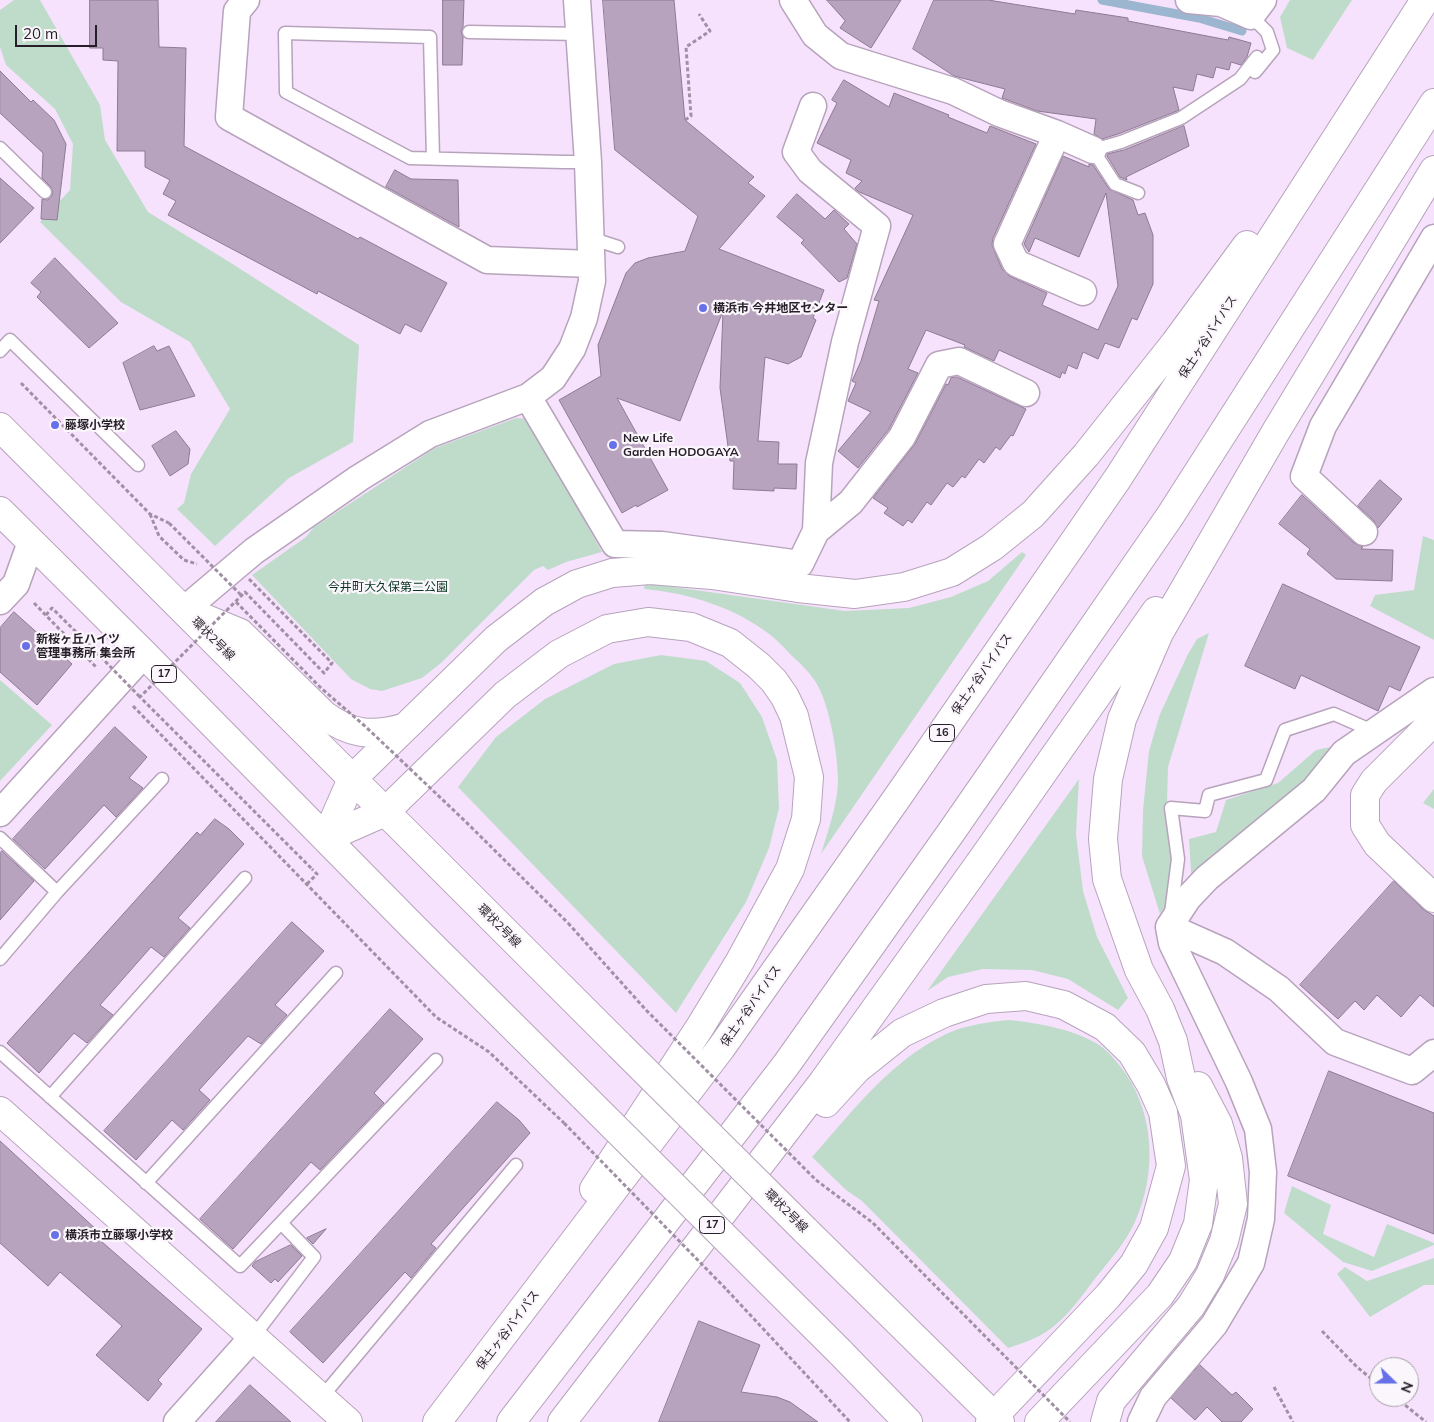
<!DOCTYPE html>
<meta charset="utf-8">
<style>
body{margin:0}
#map{position:relative;width:1434px;height:1422px;overflow:hidden;background:#f7e2fd;font-family:Mulish,sans-serif}
canvas{display:block}
.north{position:absolute;left:1369px;top:1357px;width:50px;height:50px;box-sizing:border-box;background:#faf6fb;border:1px solid #a5a0a7;border-radius:50%;rotate:112deg;font-size:14px;font-weight:700;line-height:20px;text-align:center;color:#261f29}
.north::after{content:'';display:block;margin:auto;width:18px;height:22px;background:#6670e8;clip-path:polygon(50% 0,100% 100%,50% 72%,0 100%)}
.scale{position:absolute;left:15px;top:25px;width:82px;height:22px;box-sizing:border-box;border:2px solid #261f29;border-top:0;padding-left:6px;font-size:15px;line-height:18px;white-space:nowrap;color:#261f29;-webkit-text-stroke:4px #faf6fb;paint-order:stroke}
</style>
<div id="map">
<canvas width="1434" height="1422"></canvas>
<div class="north">N</div>
<div class="scale">20 m</div>
</div>
<script>
const context = document.querySelector('canvas').getContext('2d');
context.lineJoin = 'round';
function fillPath(path, color) {
  context.fillStyle = color;
  context.fill(path, 'evenodd');
}
function trace(path, color, width, dash) {
  context.strokeStyle = color;
  context.lineWidth = width;
  context.lineCap = dash ? 'butt' : 'round';
  context.setLineDash(dash || []);
  context.stroke(path);
}
function write(font, color, halo, rows, align = 'center') {
  context.font = font + ' Mulish,"Noto Sans JP",sans-serif';
  context.lineWidth = 4.5;
  context.setLineDash([]);
  context.textBaseline = 'middle';
  context.strokeStyle = halo;
  context.fillStyle = color;
  for (const [text, x, y, turn = 0] of rows) {
    context.save();
    context.translate(x, y);
    context.rotate((+turn || 0) * Math.PI / 180);
    context.textAlign = isNaN(turn) ? turn : align;
    if (halo) context.strokeText(text, 0, 0);
    context.fillText(text, 0, 0);
    context.restore();
  }
}
fillPath(new Path2D(`
 M14 0H40L100 105 105 140 148 212 231 263 359 345 353 442 289 478 215 546 177 509 184 503 191 474 230 409 190 342 121 302 40 222 70 190 73 144 55 109 6 65 0 47V10Z
 M1290 0H1352L1313 60 1287 48 1280 17Z
 M516 418 529 419 602 552 566 562 548 570 543 566 534 570 441 663 422 678 382 691 370 689 351 679 252 575 306 537 314 527 435 448Z
 M1423 536 1434 540V640L1370 606 1375 595 1414 590Z
 M1022 552 1026 555 821 854C828 831 838 803 838 780 838 755 829 701 815 681 809 672 800 663 792 656 786 650 780 643 773 637 737 608 689 593 644 589L645 583 845 611 909 608 951 597 988 581Z
 M1209 633 1168 767 1167 804 1171 844V897L1160 914 1142 856 1143 810 1149 751 1160 714 1188 654 1197 639Z
 M661 655 706 661 740 683 762 717 777 760 779 808 769 848 746 902 676 1013 458 787 496 737 545 699 614 664Z
 M0 680 52 725 0 781Z
 M1330 747 1338 757 1192 888 1189 839 1216 832 1226 800 1278 783 1316 750Z
 M1079 779 1076 834 1083 891 1097 937 1128 998 1118 1010 1068 979 1032 970 983 969 948 977 927 991Z
 M1434 789V809L1423 803Z
 M1009 1020C1038 1023 1074 1029 1099 1045 1107 1050 1114 1059 1120 1066 1155 1110 1158 1173 1134 1224 1125 1243 1110 1260 1097 1276 1082 1296 1067 1318 1046 1332 1035 1339 1021 1344 1008 1348L862 1201 846 1190 812 1157C851 1113 891 1060 946 1034 965 1025 988 1022 1009 1020Z
 M1292 1186 1331 1205 1323 1234 1374 1257 1387 1224 1434 1243V1245L1372 1271 1343 1262 1284 1213Z
 M1434 1258V1285H1424L1370 1317 1337 1274 1345 1267 1367 1281Z`), '#bfdccb');
trace(new Path2D(`
 M1102 0 1199 18 1242 31`), '#9cb6cf', 9);
const building = new Path2D(`
 M90 0H158L159 47 186 48 184 146 358 239 360 237 447 283 421 332 405 324 400 334 318 291 317 294 168 215 176 201 163 194 170 180 145 167V151H117L118 61 103 60V48H90Z
 M443 0H464L463 27 461 31 463 37 462 65H443Z
 M603 0H674L685 120 754 177 748 183 765 196 719 249 824 290 813 318 816 320 801 357 788 364 765 357 758 441 779 442 778 464H797L796 489 774 488V491L733 489 734 461H730L720 388 723 311 680 421 617 398 668 490 637 507 636 505 622 513 559 400 601 376 598 345 626 273 635 263 648 258 685 251 698 216 615 150Z
 M827 0H901L871 48 840 28 845 21Z
 M934 0H988L1075 14 1076 10 1128 18V21L1228 40 1229 37 1251 43 1247 57 1241 65 1231 62 1229 70 1216 67 1213 78 1197 74 1193 91 1173 87 1179 110 1177 111 1118 134 1102 139 1094 134 1096 119 1037 111 1005 99 1002 98 1005 89 954 76 913 49Z
 M0 71 31 102 33 100 54 120 66 144 57 220 41 219 42 199 48 200 53 194 51 187 42 178 43 153 0 113Z
 M844 80 889 107 894 93 949 115 948 117 987 133 990 126 1036 144 993 238 992 245 1002 269 1009 276 1047 293 1042 305 1098 330 1118 286 1106 193 1079 257 1035 238 1029 252 1024 244 1063 156 1089 167V164L1093 165 1109 189 1133 200 1138 215 1145 213 1153 235V284L1137 320 1132 318 1119 348 1105 343 1098 359 1083 352 1077 369 1068 365 1065 374 1062 372 1060 378 999 350 994 361 964 347 965 345 926 330 908 369 918 373 889 429 858 468 838 451 871 412 848 401 856 383 852 381 861 361 879 301 874 300 913 215 857 191 855 188 862 181 846 173 851 160 817 143 837 103 832 100Z
 M1184 126 1189 146 1126 177 1127 180 1120 177 1107 156V154L1124 150Z
 M395 170 411 179 458 180 459 227 386 187Z
 M0 178 34 208 0 243Z
 M797 194 825 219 834 210 849 224 844 229 857 244 847 278 839 282 801 243 804 240 777 217Z
 M55 258 118 323 89 348 37 297 41 292 31 283Z
 M154 346 157 351 169 346 195 396 140 410 123 363Z
 M957 377 1026 409 1013 436 1011 435 1000 450 996 447 984 463 979 459 965 478 962 476 953 487 947 483 931 505 927 502 912 523 908 520 903 526 884 513 888 508 873 498 915 444 946 384 948 385 951 378Z
 M176 431 190 449 188 464 170 476 152 446Z
 M1380 480 1402 499 1378 528 1374 521 1358 506Z
 M1302 495 1354 543 1363 547 1361 549 1393 550 1392 581 1336 579 1307 554 1310 549 1279 524Z
 M1283 584 1420 647 1400 691 1389 686 1378 711 1301 675 1295 689 1245 666Z
 M14 612 72 664 37 705 0 672V628Z
 M115 727 147 757 129 778 143 788 116 817 104 805 45 869 13 839Z
 M215 819 229 829 244 844 178 918 190 928 164 957 151 947 100 1005 113 1015 87 1043 74 1033 39 1073 7 1043 197 832 200 835Z
 M2 851 34 881 0 920V853Z
 M1394 881 1423 909 1434 916V1007L1420 995 1401 1017 1377 995 1364 1010 1355 1001 1338 1019 1300 985Z
 M292 922 324 951 275 1005 287 1015 261 1044 248 1036 199 1090 210 1100 183 1130 172 1120 136 1160 104 1131Z
 M390 1009 423 1039 374 1093 384 1103 320 1170 311 1162 233 1249 200 1219Z
 M1329 1071 1434 1113V1234L1288 1176Z
 M497 1102 519 1120 530 1133 431 1244 436 1248 411 1278 405 1272 323 1363 290 1332Z
 M0 1141 98 1231 94 1235 202 1329 158 1380 162 1384 148 1401 96 1355 122 1326 60 1272 48 1286 0 1243Z
 M326 1229 313 1244 307 1238Z
 M291 1245 302 1256 278 1282 275 1279 271 1283 252 1266 255 1262Z
 M699 1321 760 1345 741 1392 777 1397 790 1402 818 1422H659Z
 M1200 1365 1232 1395 1236 1392 1253 1409 1241 1422H1222L1207 1407 1195 1420 1171 1398Z
 M250 1385 291 1422H216Z`);
fillPath(building, '#b8a3be');
trace(building, '#8d7a93', 1);
const lane = new Path2D(`
 M1251 16 1267 32 1273 50 1255 72
 M469 32 580 34
 M0 148 45 192
 M433 158 430 37 285 33 286 92 410 158 564 162H588
 M1138 193 1115 184 1093 150 1121 142 1181 118 1240 79 1257 57
 M590 238 618 247
 M0 351 10 340 138 465
 M0 838 57 892
 M1171 913 1178 859 1171 808 1205 811 1209 795 1266 780 1285 730 1334 714 1375 732
 M0 959 57 892 162 779
 M0 1052 240 1266 436 1060
 M50 1097 245 878
 M146 1183 336 973
 M253 1337 314 1257 281 1223
 M321 1398 516 1165`);
const street = new Path2D(`
 M246 0 237 11 229 117 487 260 591 264
 M793 0 815 35 841 56 953 91 999 113 1057 134 1093 150
 M1189 0 1221 3 1251 16 1263 0
 M813 106 796 152 810 171 877 226 845 342 819 463 816 531
 M1057 134 1007 244 1016 263 1083 292
 M528 397 615 544 662 545 800 564 816 531 851 502 902 437 939 365 959 361 1026 393
 M1364 532 1304 476 1323 426 1434 238
 M0 601 16 584 31 542
 M184 610 254 551 359 478 430 434 528 397 553 378 572 349 584 318 592 281 588 162 577 0
 M0 813 144 654
 M1169 927 1225 952 1279 989 1335 1042 1412 1071 1434 1053
 M177 1422 253 1337
 M1141 1422 1153 1397 1214 1325 1251 1263 1261 1219 1263 1172 1258 1129 1239 1082 1172 943 1169 927 1188 898 1207 878 1314 790 1344 753 1434 691`);
const secondary = new Path2D(`
 M1434 717 1424 731 1374 781 1365 795V825L1377 844 1434 898
 M0 1111 348 1422`);
const primary = new Path2D(`
 M0 427 619 1045
 M0 511 144 654 414 928 584 1097
 M805 1230 1000 1422
 M840 1352 908 1422`);
const highway = new Path2D(`
 M184 610 240 633 324 715C350 734 371 737 403 728
 M326 838 352 779 496 639 544 602 577 584 612 573 650 570 712 575 798 588 855 594 904 587 952 572 992 547 1033 514 1086 455 1175 343 1247 245
 M326 838 385 812 505 695 559 654 607 629 648 622 691 627 730 643 759 666 774 681 785 697 794 716 809 777 806 819 790 869 740 961 700 1027 594 1189
 M826 1103 857 1069 902 1033 944 1013 986 999 1026 996 1064 1005 1105 1027 1132 1053 1151 1085 1163 1112 1171 1166 1154 1228 1134 1264 1108 1296 994 1416 990 1422
 M437 1422 721 1048 897 798 1118 478 1425 0
 M511 1422 786 1065 952 831 1170 516 1434 103
 M562 1422 823 1082 984 857 1156 611
 M1039 1422 1160 1295 1183 1261 1198 1224 1204 1180 1195 1115 1181 1078 1173 1041 1160 1009 1139 970 1107 879 1103 839 1108 779 1122 719 1159 633 1275 433 1434 170
 M1105 1422 1111 1401 1191 1306 1210 1275 1224 1241 1233 1204 1228 1158 1218 1124 1198 1086`);
trace(lane, '#b7a3bc', 15);
trace(street, '#b7a3bc', 29);
trace(secondary, '#b7a3bc', 30);
trace(primary, '#b7a3bc', 30);
trace(highway, '#b7a3bc', 30);
trace(new Path2D(`
 M685 120 691 116 686 47 710 31 699 14
 M21 383 150 514 169 523
 M150 514 159 536 184 560 197 564
 M34 603 96 667
 M46 615 52 608 96 652
 M133 706 436 1017 489 1052 564 1123
 M307 884 317 874 312 869
 M568 923 646 1010
 M816 1180 873 1223
 M727 1290 850 1422
 M1322 1331 1357 1367 1379 1385
 M1274 1387 1293 1422
 M1395 1397 1426 1422`), '#a090a4', 3, [4, 2.5]);
trace(lane, '#fff', 12);
trace(street, '#fff', 26);
trace(secondary, '#fff', 28);
trace(primary, '#fff', 28);
trace(highway, '#fff', 28);
const primaryBridge = new Path2D(`
 M619 1045 805 1230
 M584 1097 840 1352`);
trace(primaryBridge, '#b7a3bc', 30, []);
trace(new Path2D(`
 M169 523 242 596
 M249 579 332 663 324 673 245 592 140 697 312 869
 M236 602 321 688 366 727 466 822 568 923
 M96 652 140 697
 M646 1010 816 1180
 M564 1123 727 1290
 M873 1223 1070 1422`), '#a090a4', 3, [4, 2.5]);
trace(primaryBridge, '#fff', 28);
for (const [x, y, r, color] of [
 [703,308,5,"#6670e8"],
 [55,425,5,"#6670e8"],
 [613,445,5,"#6670e8"],
 [26,646,5,"#6670e8"],
 [55,1235,5,"#6670e8"]
]) {
  const dot = new Path2D();
  dot.arc(x, y, r, 0, 2 * Math.PI);
  context.fillStyle = color;
  context.fill(dot);
  trace(dot, '#faf6fb', 2);
}
for (const [x, y, w] of [
 [164,674,25],
 [942,733,25],
 [712,1225,25]
]) {
  const box = new Path2D();
  box.roundRect(x - w / 2, y - 8.5, w, 17, 4);
  context.fillStyle = '#faf6fb';
  context.fill(box);
  trace(box, '#261f29', 1);
}
write('bold 11px', '#261f29', null, [
 ["17",164,674],
 ["16",942,733],
 ["17",712,1225]
]);
write('bold 12px', '#261f29', '#faf6fb', [
 ["横浜市 今井地区センター",713,308],
 ["藤塚小学校",65,425],
 ["New Life",623,438],
 ["Garden HODOGAYA",623,452],
 ["新桜ヶ丘ハイツ",36,639],
 ["管理事務所 集会所",36,653],
 ["横浜市立藤塚小学校",65,1235]
], 'left');
write('12px', '#261f29', '#faf6fb', [
 ["保土ヶ谷バイパス",1208,337,-57],
 ["環状2号線",213,639,45],
 ["保土ヶ谷バイパス",982,674,-55],
 ["環状2号線",499,926,45],
 ["保土ヶ谷バイパス",751,1006,-55],
 ["環状2号線",786,1211,45],
 ["保土ヶ谷バイパス",508,1330,-53]
]);
write('12px', '#05331f', '#faf6fb', [
 ["今井町大久保第二公園",388,587]
]);
</script>
